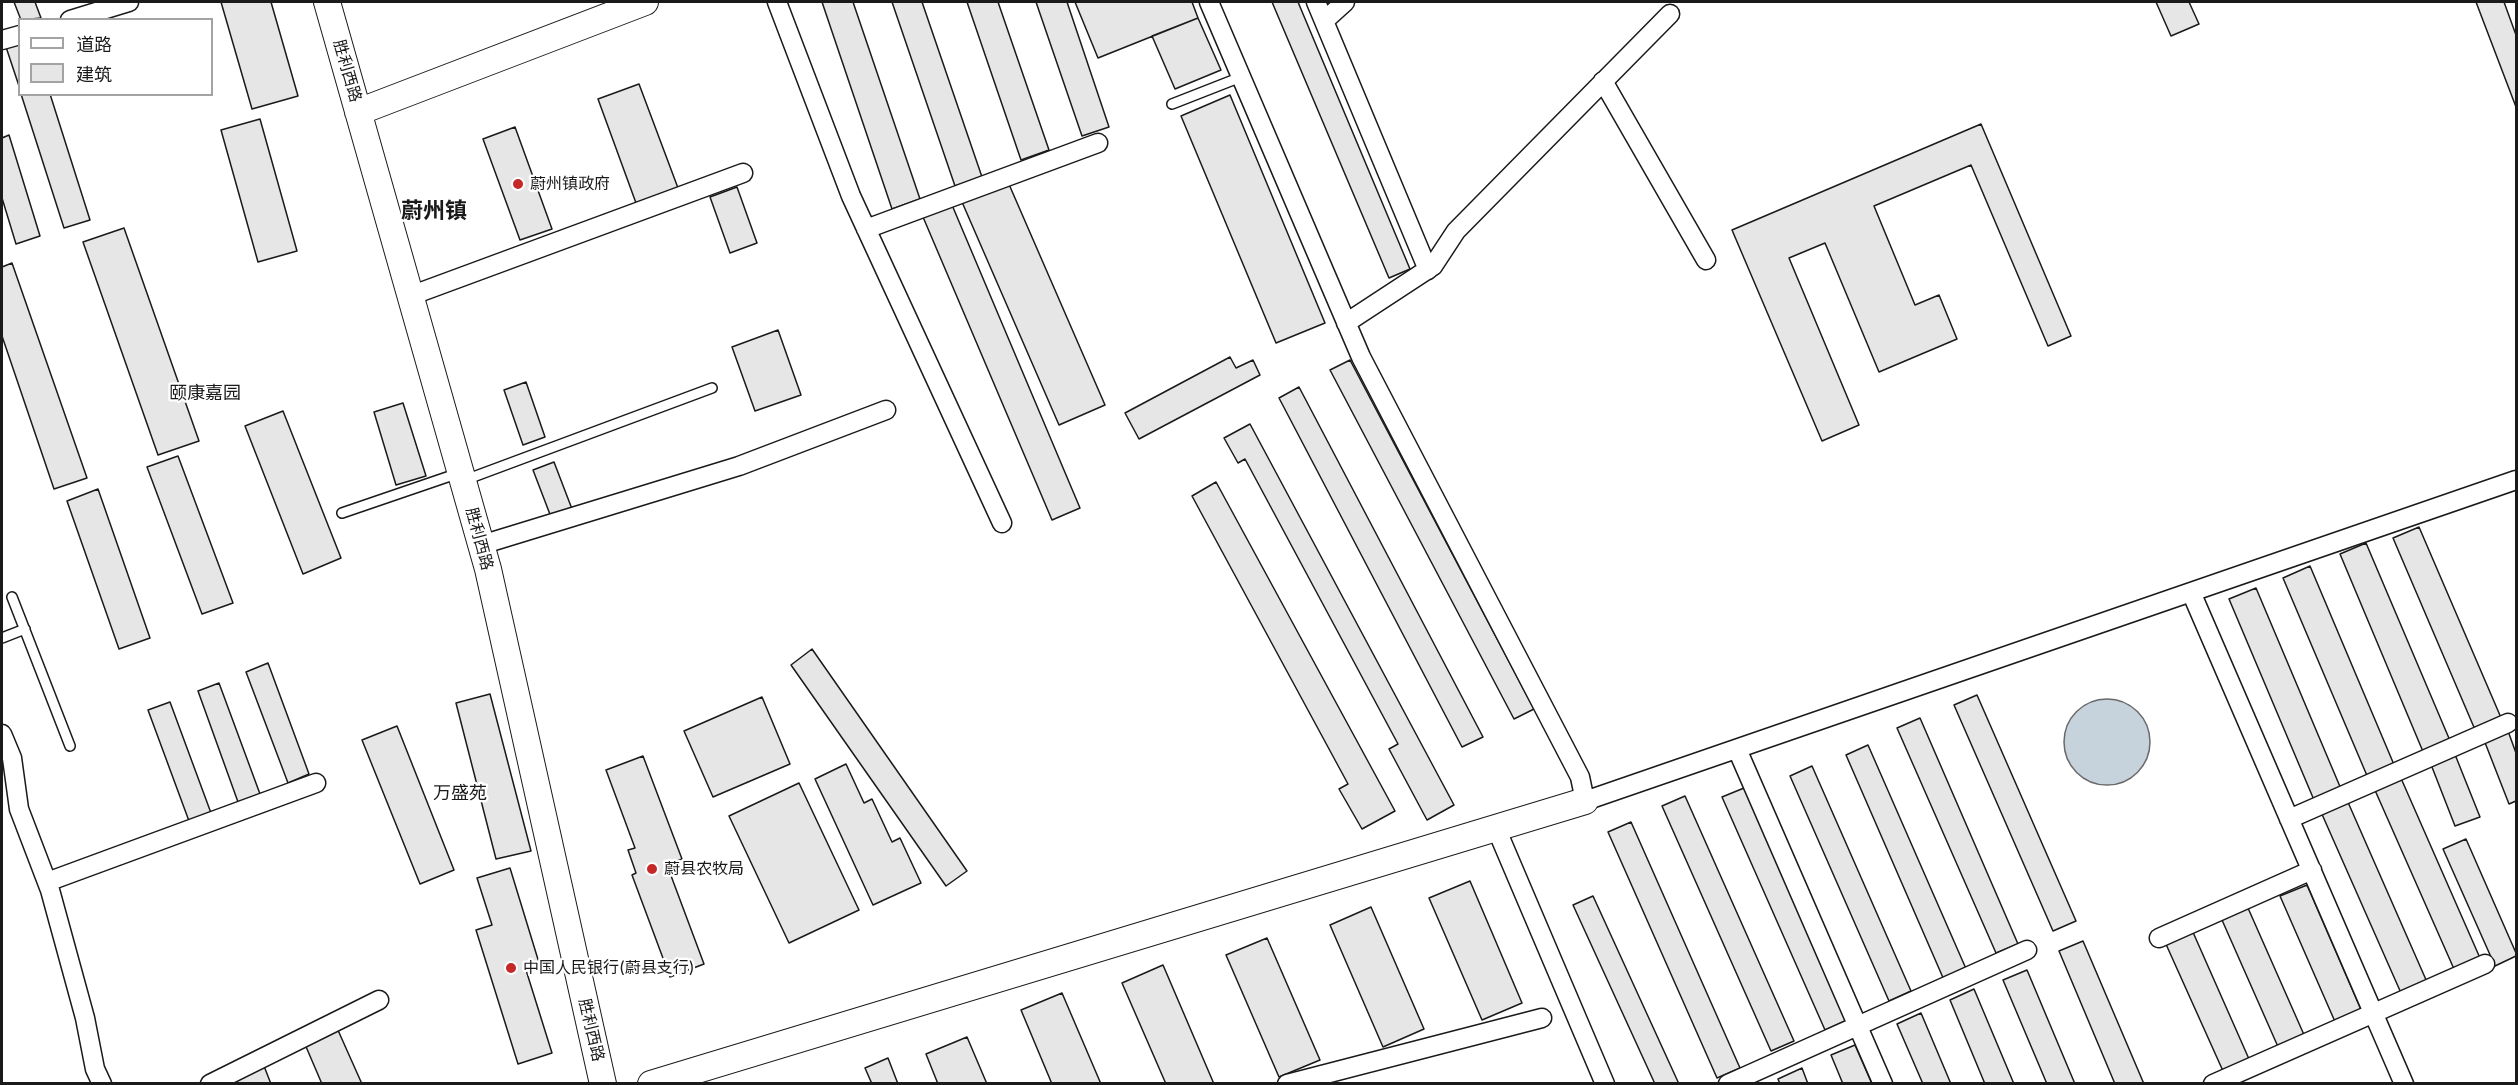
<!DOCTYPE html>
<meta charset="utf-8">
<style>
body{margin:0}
#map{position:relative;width:2518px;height:1085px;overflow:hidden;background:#fff;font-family:Inter,"Noto Sans SC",sans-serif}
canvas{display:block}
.frame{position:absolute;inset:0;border:3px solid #1a1a1a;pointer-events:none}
.legend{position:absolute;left:18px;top:18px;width:195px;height:78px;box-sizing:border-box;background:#fff;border:2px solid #a3a3a3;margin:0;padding:8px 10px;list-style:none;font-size:18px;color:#1a1a1a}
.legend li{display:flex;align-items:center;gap:12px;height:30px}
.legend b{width:30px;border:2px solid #a3a3a3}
</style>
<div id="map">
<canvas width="2518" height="1085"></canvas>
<div class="frame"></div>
<ul class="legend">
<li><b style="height:8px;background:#fff"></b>道路</li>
<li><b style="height:16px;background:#e6e6e6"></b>建筑</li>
</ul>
</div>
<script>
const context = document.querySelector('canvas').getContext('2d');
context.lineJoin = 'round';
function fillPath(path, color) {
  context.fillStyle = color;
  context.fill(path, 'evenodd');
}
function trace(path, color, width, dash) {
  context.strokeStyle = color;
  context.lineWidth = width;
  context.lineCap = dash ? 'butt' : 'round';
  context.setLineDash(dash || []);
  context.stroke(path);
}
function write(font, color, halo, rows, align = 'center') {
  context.font = font + ' Inter,"Noto Sans SC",sans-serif';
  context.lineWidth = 4.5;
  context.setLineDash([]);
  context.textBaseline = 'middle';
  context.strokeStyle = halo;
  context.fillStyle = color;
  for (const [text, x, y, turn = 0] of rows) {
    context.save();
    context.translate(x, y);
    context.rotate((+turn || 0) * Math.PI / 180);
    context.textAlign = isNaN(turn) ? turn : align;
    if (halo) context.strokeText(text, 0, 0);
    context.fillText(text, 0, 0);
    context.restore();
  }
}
const water = new Path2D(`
 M2064 742a43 43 0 1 1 86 0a43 43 0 1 1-86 0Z`);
fillPath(water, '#c6d2dc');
trace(water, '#6a6a6a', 1.5);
const building = new Path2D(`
 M14 2H35L41 18 21 20Z
 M221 2H271L298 96 252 109Z
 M822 2H853L920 199 892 209Z
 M892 2H922L982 177 955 186Z
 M967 2H998L1049 150 1021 160Z
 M1036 2H1067L1109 127 1082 136Z
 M1075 2H1192L1198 18 1098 58Z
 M1272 2H1298L1410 269 1389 278Z
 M2156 2H2189L2199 24 2171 36Z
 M2476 2H2504L2516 35V107Z
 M1198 18 1221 70 1175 89 1152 36Z
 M20 43V89L6 47Z
 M639 84 678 188 636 203 598 99Z
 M21 94H50L90 220 64 228Z
 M1230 95 1325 323 1276 343 1181 116Z
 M260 119 297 251 258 262 221 130Z
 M1981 124 2071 336 2048 346 1971 165 1874 206 1915 305 1939 295 1957 339 1879 372 1825 243 1789 258 1859 425 1822 441 1732 230Z
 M515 127 552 229 520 240 483 139Z
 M9 135 40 236 16 244 2 198V138Z
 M1008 182 1105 405 1059 425 962 202Z
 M737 187 757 243 730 253 710 197Z
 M952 205 1080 508 1052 520 923 217Z
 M124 228 199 441 158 455 83 242Z
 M12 263 87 478 54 489 2 336V267Z
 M778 330 801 395 755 411 732 347Z
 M1230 357 1236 368 1253 360 1260 375 1139 439 1125 413Z
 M1350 360 1534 709 1514 719 1330 370Z
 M526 382 545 437 523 445 504 390Z
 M1299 387 1483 737 1462 747 1279 398Z
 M403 403 426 476 396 485 374 412Z
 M283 411 341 558 303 574 245 426Z
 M1250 424 1454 805 1427 820 1389 749 1398 744 1245 459 1238 463 1224 438Z
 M178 456 233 603 202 614 147 467Z
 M554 462 572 509 551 517 533 470Z
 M1216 482 1395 811 1362 829 1339 789 1348 784 1192 496Z
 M98 489 150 638 119 649 67 501Z
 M2419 527 2502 720 2476 732 2393 538Z
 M2366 543 2451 743 2424 754 2340 554Z
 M2310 566 2395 767 2368 778 2283 578Z
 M2256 588 2341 789 2314 800 2229 599Z
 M812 649 967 871 946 886 791 665Z
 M268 663 309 774 288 783 246 672Z
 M219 683 260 794 238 802 198 691Z
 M490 694 531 851 496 859 456 703Z
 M1977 695 2076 921 2053 931 1954 705Z
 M762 697 790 764 713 797 684 731Z
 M170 702 211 813 189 821 148 710Z
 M1920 718 2018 944 1996 953 1897 728Z
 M397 726 454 870 420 884 362 740Z
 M2508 731 2516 753V801L2509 804 2484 740Z
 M1868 745 1967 971 1944 980 1846 755Z
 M2454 752 2480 817 2455 826 2430 762Z
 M643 756 682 859 667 865 704 964 670 977 632 875 636 873 628 850 635 848 606 770Z
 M846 764 864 803 872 799 892 842 900 838 921 883 873 905 815 779Z
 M1812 766 1911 991 1889 1001 1790 776Z
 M2400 776 2480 958 2454 969 2374 788Z
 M799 783 859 910 789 943 729 816Z
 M1744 788 1847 1020 1825 1030 1722 797Z
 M1685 796 1794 1041 1771 1051 1662 806Z
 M2347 800 2427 982 2401 993 2321 812Z
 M1631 822 1740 1068 1717 1078 1608 832Z
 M2466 839 2516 953V956L2495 966 2443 849Z
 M510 868 540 966 526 970 552 1053 518 1064 476 930 492 925 477 878Z
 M1470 881 1522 1003 1482 1020 1429 898Z
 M2307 885 2362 1012 2336 1024 2280 896Z
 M1593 896 1679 1084H1655L1573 905Z
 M1371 907 1424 1029 1383 1047 1330 925Z
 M2248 908 2305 1037 2279 1049 2222 920Z
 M2192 930 2249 1059 2223 1071 2165 942Z
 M1267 938 1320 1060 1279 1077 1226 955Z
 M2083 941 2144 1084H2115L2059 951Z
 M1163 965 1214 1084H1166L1122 983Z
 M2027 970 2075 1084H2047L2003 980Z
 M1974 989 2014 1084H1985L1950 1000Z
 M1062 993 1101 1084H1052L1021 1010Z
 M1921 1013 1951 1084H1923L1897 1024Z
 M337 1028 362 1084H322L304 1042Z
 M967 1037 987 1084H938L926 1054Z
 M1855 1045 1872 1084H1843L1831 1055Z
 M888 1058 898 1084H872L865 1068Z
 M264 1066 271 1084H235L233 1079Z
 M1802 1068 1808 1084H1780L1778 1079Z`);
fillPath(building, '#e6e6e6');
trace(building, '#1a1a1a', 1.5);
const lane = new Path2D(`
 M1172 104 1241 77
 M465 480 712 388
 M342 513 459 473
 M12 597 70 746
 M2 638 25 629`);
const street = new Path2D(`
 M777 2 851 196 1002 523
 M1209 2 1361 357 1580 777 1585 801 2516 480
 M1316 2 1428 270
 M70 20 129 2
 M1324 21 1345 2
 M2 40 20 35
 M1603 81 1706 260
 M866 229 1098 143
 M410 296 743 173
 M1346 323 1433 266 1456 231 1670 14
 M481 545 739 466 886 410
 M2191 592 2404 1084
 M2 734 12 758 19 809 50 890 85 1018 95 1069 102 1084
 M1737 749 1883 1084
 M2289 819 2508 723
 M1496 828 1605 1084
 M47 882 316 783
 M2159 938 2312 870
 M210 1084 379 1000
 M1287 1084 1542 1018
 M1728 1084 2027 950
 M2213 1084 2485 964`);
const secondary = new Path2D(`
 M327 2 488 569 603 1084
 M358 112 645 2
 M651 1084 1585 801`);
trace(lane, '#1a1a1a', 12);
trace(street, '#1a1a1a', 21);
trace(secondary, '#1a1a1a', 28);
trace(lane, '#fff', 9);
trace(street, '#fff', 18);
trace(secondary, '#fff', 26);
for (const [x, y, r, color] of [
 [518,184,6,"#c62828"],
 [652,869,6,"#c62828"],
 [511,968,6,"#c62828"]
]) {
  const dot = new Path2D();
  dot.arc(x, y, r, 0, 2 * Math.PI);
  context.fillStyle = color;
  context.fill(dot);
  trace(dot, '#fff', 2);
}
write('16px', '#1a1a1a', '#fff', [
 ["胜利西路",347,71,74],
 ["胜利西路",479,539,75],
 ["胜利西路",591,1030,77]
]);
write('16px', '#1a1a1a', '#fff', [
 ["蔚州镇政府",530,184],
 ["蔚县农牧局",664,869],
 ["中国人民银行(蔚县支行)",523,968]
], 'left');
write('18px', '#1a1a1a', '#fff', [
 ["颐康嘉园",205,394],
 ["万盛苑",460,794]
]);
write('bold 22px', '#1a1a1a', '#fff', [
 ["蔚州镇",434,211]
]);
</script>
